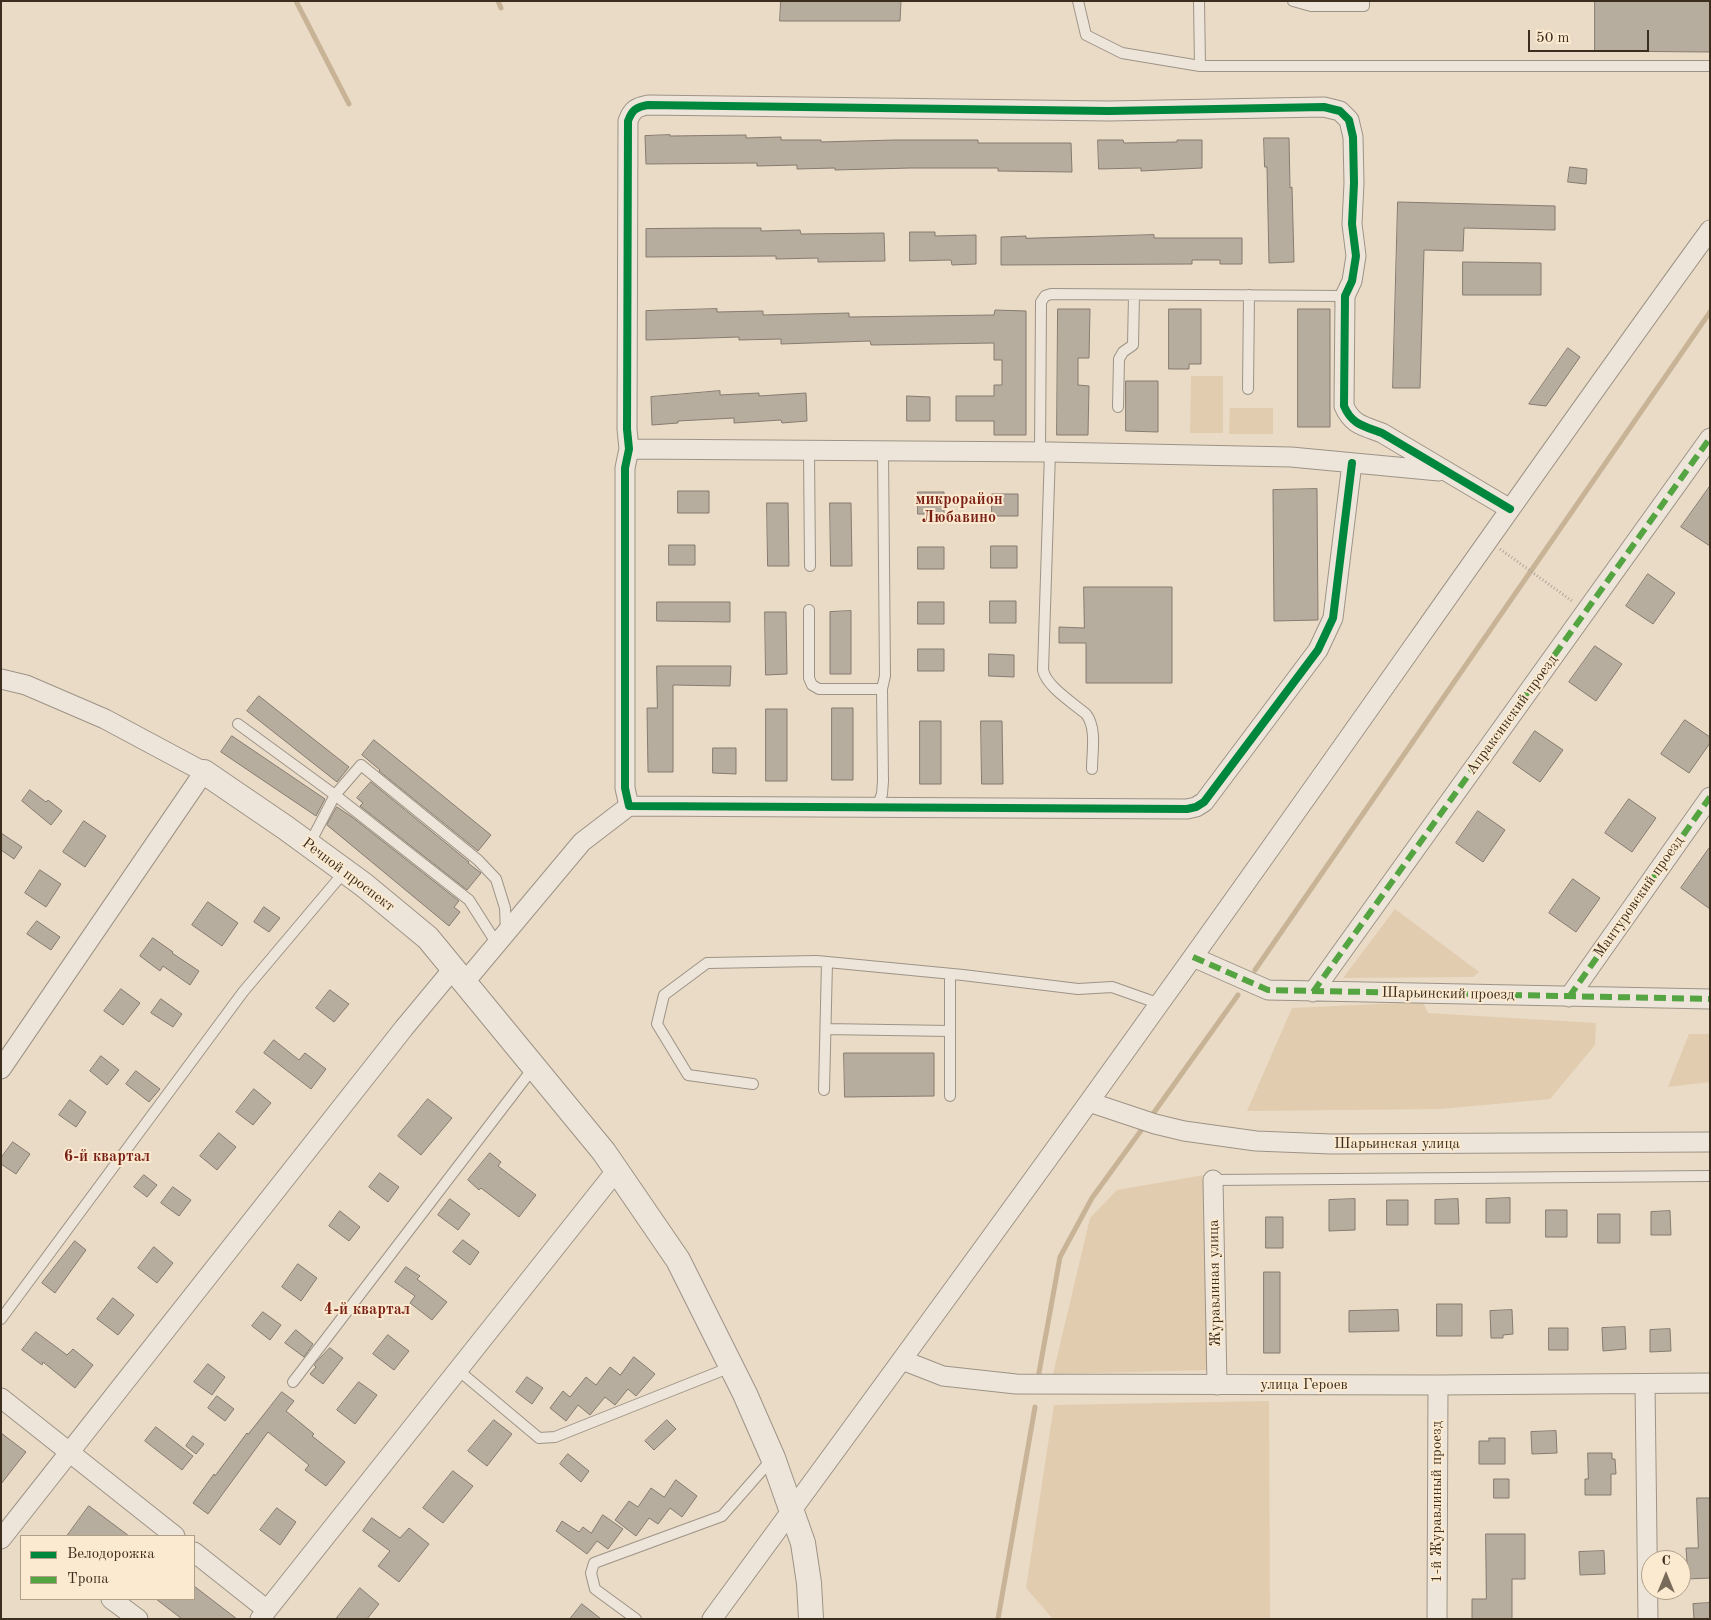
<!DOCTYPE html>
<meta charset="utf-8">
<style>
body{margin:0}
#map{position:relative;width:1711px;height:1620px;overflow:hidden;background:#eadbc6;font-family:"Old Standard TT",serif}
canvas{display:block}
.frame{position:absolute;inset:0;border:2px solid #3c2e1e;pointer-events:none}
.legend{position:absolute;left:20px;top:1535px;width:175px;height:65px;box-sizing:border-box;background:#fbead0;border:1px solid #af9f89;margin:0;padding:6px 9px;list-style:none;font-size:15px;color:#3c2e1e}
.legend li{display:flex;align-items:center;gap:10px;height:25px}
.legend b{width:25px;border:1px solid #af9f89}
.north{position:absolute;left:1641px;top:1550px;width:50px;height:50px;box-sizing:border-box;background:#fbead0;border:1px solid #af9f89;border-radius:50%;rotate:0deg;font-size:14px;font-weight:700;line-height:20px;text-align:center;color:#3c2e1e}
.north::after{content:'';display:block;margin:auto;width:18px;height:22px;background:#796b59;clip-path:polygon(50% 0,100% 100%,50% 72%,0 100%)}
.scale{position:absolute;left:1528px;top:30px;width:121px;height:22px;box-sizing:border-box;border:2px solid #3c2e1e;border-top:0;padding-left:6px;font-size:15px;line-height:18px;white-space:nowrap;color:#3c2e1e;-webkit-text-stroke:4px #fbead0;paint-order:stroke}
</style>
<div id="map">
<canvas width="1711" height="1620"></canvas>
<div class="frame"></div>
<ul class="legend">
<li><b style="height:6px;background:#00873e"></b>Велодорожка</li>
<li><b style="height:6px;background:#54a441"></b>Тропа</li>
</ul>
<div class="north">С</div>
<div class="scale">50 m</div>
</div>
<script>
const context = document.querySelector('canvas').getContext('2d');
context.lineJoin = 'round';
function fillPath(path, color) {
  context.fillStyle = color;
  context.fill(path, 'evenodd');
}
function trace(path, color, width, dash) {
  context.strokeStyle = color;
  context.lineWidth = width;
  context.lineCap = dash ? 'butt' : 'round';
  context.setLineDash(dash || []);
  context.stroke(path);
}
function write(font, color, halo, rows, align = 'center') {
  context.font = font + ' "Old Standard TT",serif';
  context.lineWidth = 4;
  context.setLineDash([]);
  context.textBaseline = 'middle';
  context.strokeStyle = halo;
  context.fillStyle = color;
  for (const [text, x, y, turn = 0] of rows) {
    context.save();
    context.translate(x, y);
    context.rotate((+turn || 0) * Math.PI / 180);
    context.textAlign = isNaN(turn) ? turn : align;
    if (halo) context.strokeText(text, 0, 0);
    context.fillText(text, 0, 0);
    context.restore();
  }
}
fillPath(new Path2D(`
 M1191 376H1223V433H1190Z
 M1230 408H1273V434H1229Z
 M1395 909 1479 972 1473 977 1343 978Z
 M1423 1002 1428 1013 1596 1023 1595 1045 1550 1099 1440 1109 1247 1111 1292 1008Z
 M1689 1034H1710V1082L1668 1087Z
 M1204 1175 1211 1370 1053 1374 1090 1218 1117 1190Z
 M1269 1401 1270 1619H1053L1026 1588 1054 1405Z`), '#e1ccaf');
trace(new Path2D(`
 M296 1 349 104
 M498 1 501 8
 M1255 970 1710 312
 M1150 1118 1238 995
 M1038 1378 1060 1257 1092 1198 1145 1125
 M998 1619 1035 1407`), '#c8b397', 5);
const building = new Path2D(`
 M781 1H901L900 21H780Z
 M1595 1H1710V52L1595 51Z
 M670 135V136L746 135V138L781 137V140H821V142L895 140H978V143H1071L1072 172 998 171V168H911L835 170V168L797 169V165L757 166V163L646 164 645 136Z
 M1264 138H1289L1290 188 1292 187 1294 262 1269 263 1267 167H1265Z
 M1098 140H1123L1124 143 1177 142V140H1202V168L1141 171V168L1099 169Z
 M1570 167 1587 169 1586 184 1568 182Z
 M1398 202 1555 206V230L1464 228 1463 251 1424 250 1420 388H1393Z
 M714 228H761V231L800 230 801 234 884 233 885 261 818 262V258L776 259V256L646 257V229Z
 M910 232H935V236L976 235V264L952 265 951 260 910 261Z
 M1154 235V238H1242V264H1220V260H1192V264L1001 265V237L1026 236V238Z
 M1463 262 1541 263V295H1463Z
 M717 309V312L763 311V315L849 313V317L994 315 995 310 1026 311V435H994V421H956V396H994V385H1002V360H994V343L871 345 870 341 781 344V339L739 340V337L646 340V311Z
 M1058 309H1090L1089 358H1078V385L1089 386 1088 435H1057Z
 M1169 309H1201V364H1189V369H1169Z
 M1298 309H1330V427H1298Z
 M1568 348 1580 357 1546 406 1529 404Z
 M1126 381H1158V432L1126 431Z
 M720 391V395L759 393V396L806 393 807 421 782 423 781 420 734 423V418L678 421V423L652 425 651 397Z
 M907 396 930 397V421H907Z
 M1710 486V546L1681 527Z
 M1317 489 1318 620 1274 621 1273 490Z
 M678 491H709V513H678Z
 M918 492H944V514H918Z
 M992 494H1018V516H992Z
 M767 503H788L789 566H768Z
 M830 503H851L852 566H831Z
 M669 545H695V565H669Z
 M991 546H1017V568H991Z
 M918 547H944V569H918Z
 M1648 574 1675 593 1653 624 1626 606Z
 M1084 587H1172V683H1086V643H1059V627L1084 628Z
 M990 601H1016V623H990Z
 M657 602H730V622L657 621Z
 M918 602H944V624H918Z
 M851 611V674H830V612Z
 M765 612H786L787 674 766 675Z
 M1595 646 1622 664 1596 701 1569 682Z
 M918 649H944V671H918Z
 M989 654 1014 655V677L989 676Z
 M657 666H731L730 686 673 685V772H648L647 708H657Z
 M259 696 349 767 337 782 247 711Z
 M832 708H853V780H832Z
 M766 709H787V781H766Z
 M1685 720 1710 737V743L1689 773 1661 754Z
 M920 721H941V784H920Z
 M981 721H1002L1003 784H982Z
 M1535 731 1563 750 1540 782 1513 763Z
 M232 736 325 799 316 816 221 752Z
 M374 740 491 835 478 851 379 771 380 770 362 755Z
 M713 748H736V774L713 773Z
 M371 782 469 862 468 863 481 873 467 890 360 806 363 803 357 798Z
 M30 790 46 802 48 800 62 811 51 825 22 801Z
 M1629 799 1656 818 1632 852 1605 833Z
 M337 807 352 817 459 901 454 907 460 912 449 926 327 825Z
 M1478 811 1505 830 1483 862 1456 843Z
 M84 821 106 836 85 867 63 852Z
 M1 833 22 847 14 859 1 850Z
 M1710 847V909L1681 888Z
 M40 870 61 884 46 907 25 893Z
 M1573 879 1600 898 1576 932 1549 913Z
 M208 902 238 923 222 946 192 925Z
 M264 907 280 918 269 932 254 922Z
 M37 921 60 937 51 950 27 934Z
 M153 938 173 952 172 953 199 971 190 985 163 966 160 971 140 956Z
 M121 989 140 1003 123 1025 104 1011Z
 M330 990 349 1004 334 1022 316 1008Z
 M161 999 182 1014 173 1027 151 1013Z
 M274 1040 299 1060 305 1053 326 1069 311 1089 264 1053Z
 M844 1053H934V1096L845 1097Z
 M101 1056 119 1070 107 1085 90 1071Z
 M136 1071 160 1089 149 1102 126 1084Z
 M254 1089 271 1103 253 1125 236 1112Z
 M428 1099 452 1118 421 1155 398 1136Z
 M70 1100 86 1112 76 1127 59 1115Z
 M219 1133 236 1147 217 1170 200 1156Z
 M13 1142 30 1154 16 1174 1 1164V1158Z
 M490 1153 501 1162 498 1166 536 1195 519 1217 481 1188 479 1190 468 1180Z
 M380 1173 399 1187 388 1202 369 1187Z
 M144 1175 157 1185 147 1197 134 1187Z
 M173 1187 191 1200 179 1216 161 1203Z
 M1510 1198V1223H1486V1199Z
 M450 1199 470 1214 458 1230 438 1215Z
 M1355 1199V1230L1329 1231V1200Z
 M1458 1199 1459 1224H1435V1200Z
 M1387 1200H1408V1225H1387Z
 M1546 1210H1567V1237H1546Z
 M340 1211 360 1227 349 1241 329 1226Z
 M1670 1211 1671 1235H1651V1212Z
 M1598 1214H1620V1243H1598Z
 M1266 1217H1283V1248H1266Z
 M463 1240 479 1252 470 1265 453 1252Z
 M75 1241 86 1250 55 1293 42 1283Z
 M154 1247 173 1263 157 1283 138 1268Z
 M298 1264 317 1278 301 1301 282 1287Z
 M406 1267 420 1276 417 1279 447 1302 432 1320 410 1303 415 1296 395 1282Z
 M1264 1272H1280V1353H1264Z
 M113 1298 134 1315 118 1335 97 1319Z
 M1437 1304H1462V1336H1437Z
 M1398 1310 1399 1331 1349 1332V1311Z
 M1512 1310 1513 1334 1503 1335V1338H1491L1490 1311Z
 M263 1312 281 1325 270 1340 252 1326Z
 M1625 1327 1626 1349 1603 1351 1602 1328Z
 M1549 1328H1568V1350H1549Z
 M1670 1329 1671 1351 1650 1352V1330Z
 M296 1330 313 1344 304 1357 285 1343Z
 M36 1332 67 1355 73 1349 93 1365 75 1388 43 1362 42 1365 22 1350Z
 M388 1335 409 1351 394 1370 373 1354Z
 M330 1348 343 1358 323 1384 310 1374 316 1367 314 1365Z
 M634 1357 655 1374 636 1396 628 1389 615 1405 605 1397 590 1415 578 1405 566 1421 550 1408 563 1391 570 1397 586 1377 596 1385 610 1367 620 1375Z
 M208 1364 225 1377 212 1395 194 1382Z
 M527 1377 543 1388 532 1404 516 1392Z
 M359 1382 377 1395 355 1424 337 1410Z
 M282 1392 294 1401 286 1411 314 1434 312 1436 345 1462 326 1486 305 1470 309 1465 268 1432 208 1514 193 1503 214 1474 215 1476 247 1433 248 1434Z
 M217 1396 234 1409 225 1421 208 1408Z
 M494 1420 512 1434 487 1466 468 1451Z
 M667 1420 676 1429 654 1450 645 1441Z
 M156 1427 193 1456 182 1470 145 1441Z
 M1556 1431 1557 1453 1532 1454 1531 1432Z
 M1 1433 26 1452 1 1484Z
 M193 1436 204 1444 196 1454 186 1446Z
 M1489 1438H1505V1464H1479V1441H1489Z
 M1588 1453H1612V1459H1615L1616 1474H1611V1495H1585V1479H1588Z
 M568 1454 589 1471 581 1482 560 1464Z
 M453 1471 473 1486 443 1523 423 1508Z
 M1494 1479H1509V1498H1494Z
 M676 1480 697 1496 682 1517 670 1508 658 1524 649 1518 636 1536 615 1520 629 1501 638 1507 651 1488 664 1497Z
 M1697 1498H1710V1578L1688 1579 1686 1548H1698Z
 M89 1506 129 1536H67Z
 M277 1508 296 1522 280 1545 260 1530Z
 M603 1515 623 1529 608 1549 597 1541 587 1554 556 1531 562 1521 579 1532 583 1527 591 1533Z
 M372 1518 400 1538 409 1528 429 1544 399 1582 378 1566 390 1551 363 1531Z
 M1486 1534H1525V1579H1512V1619H1472V1599H1486Z
 M1604 1551 1605 1574 1580 1575 1579 1552Z
 M194 1586 237 1619H182L156 1599H194Z
 M360 1588 379 1604 367 1619H336Z
 M1710 1603V1619H1694L1693 1604Z
 M582 1604 601 1619H570Z`);
fillPath(building, '#b7ad9e');
trace(building, '#857b6f', 1);
const service = new Path2D(`
 M1078 1 1086 35 1122 53 1200 66
 M1199 1 1200 66H1710
 M1293 1 1311 6H1364V1
 M1248 389 1249 295
 M1118 407 1119 359 1123 352 1133 345 1134 295
 M809 451 810 566
 M1040 452 1041 302 1045 296 1051 294 1345 296
 M1050 452 1043 670C1046 686 1073 703 1086 714 1097 728 1092 752 1092 769
 M809 610V678L812 685 819 689H882
 M238 724 335 795 469 900 497 944
 M877 807 882 794 883 781 882 689 885 676 883 451
 M309 845 335 795 361 765 478 860 496 879 505 908 506 933
 M826 1029 950 1031
 M753 1084 688 1075 657 1024 664 995 707 963 817 961 963 975 1078 989 1112 987 1160 1004
 M824 1090 827 962
 M950 1096V974
 M1213 1180 1710 1176
 M1 1319 243 992 345 871
 M458 1370 539 1438 555 1437 731 1367
 M293 1382 534 1067
 M636 1619 595 1589 591 1573 594 1563 722 1516 772 1459`);
const minor = new Path2D(`
 M629 449 1050 452 1291 457 1439 471
 M1352 463 1333 618 1318 650 1204 802 1196 807 1187 809 629 806 625 788V468L629 449 627 429 628 121C632 110 636 107 648 105L1109 111 1324 107 1340 111 1349 120 1353 137 1354 183 1352 224 1356 256 1352 281 1345 296 1344 406C1352 425 1364 426 1382 433L1510 509
 M1 679 26 685 105 719 204 772 1 1069
 M1193 957 1268 990 1710 999
 M464 983 582 842 629 806
 M1313 992 1710 438
 M1569 997 1710 797
 M1089 1102 1155 1124 1184 1131 1256 1141 1331 1144 1710 1142
 M1213 1180 1217 1385
 M902 1360 943 1376 1016 1384 1438 1385 1710 1383
 M1645 1384 1648 1619
 M1 1398 175 1536
 M1 1539 404 1028 453 969
 M194 1552 267 1610
 M111 1599 138 1619
 M260 1619 616 1171
 M712 1619C861 1416 1011 1212 1157 1007 1343 749 1523 487 1710 230
 M1437 1619 1438 1385`);
const tertiary = new Path2D(`
 M204 772 286 828 364 885 428 938 604 1152 678 1260 745 1394 773 1458 803 1543 809 1583 811 1619`);
trace(service, '#9d9386', 12);
trace(minor, '#9d9386', 21);
trace(tertiary, '#9d9386', 26);
trace(new Path2D(`
 M1500 549 1572 601`), '#aea69c', 3, [1, 2.5]);
trace(service, '#ede5da', 10);
trace(minor, '#ede5da', 19);
trace(tertiary, '#ede5da', 24);
trace(new Path2D(`
 M1193 957 1268 990 1710 999
 M1313 992 1710 438
 M1569 997 1710 797`), '#54a441', 6, [12, 6]);
trace(new Path2D(`
 M1352 463 1333 618 1318 650 1204 802 1196 807 1187 809 629 806 625 788V468L629 449 627 429 628 121C632 110 636 107 648 105L1109 111 1324 107 1340 111 1349 120 1353 137 1354 183 1352 224 1356 256 1352 281 1345 296 1344 406C1352 425 1364 426 1382 433L1510 509`), '#00873e', 8);
write('15px', '#3c2e1e', '#fbead0', [
 ["Апраксинский проезд",1512,715,-54],
 ["Речной проспект",348,875,37],
 ["Мантуровский проезд",1639,897,-55],
 ["Шарьинский проезд",1448,994,1],
 ["Шарьинская улица",1397,1144],
 ["Журавлиная улица",1215,1283,-91],
 ["улица Героев",1304,1385],
 ["1-й Журавлиный проезд",1437,1502,-90]
]);
write('bold 16px', '#7a1f14', '#fbead0', [
 ["микрорайон",959,500],
 ["Любавино",959,518],
 ["6-й квартал",107,1157],
 ["4-й квартал",367,1310]
]);
</script>
